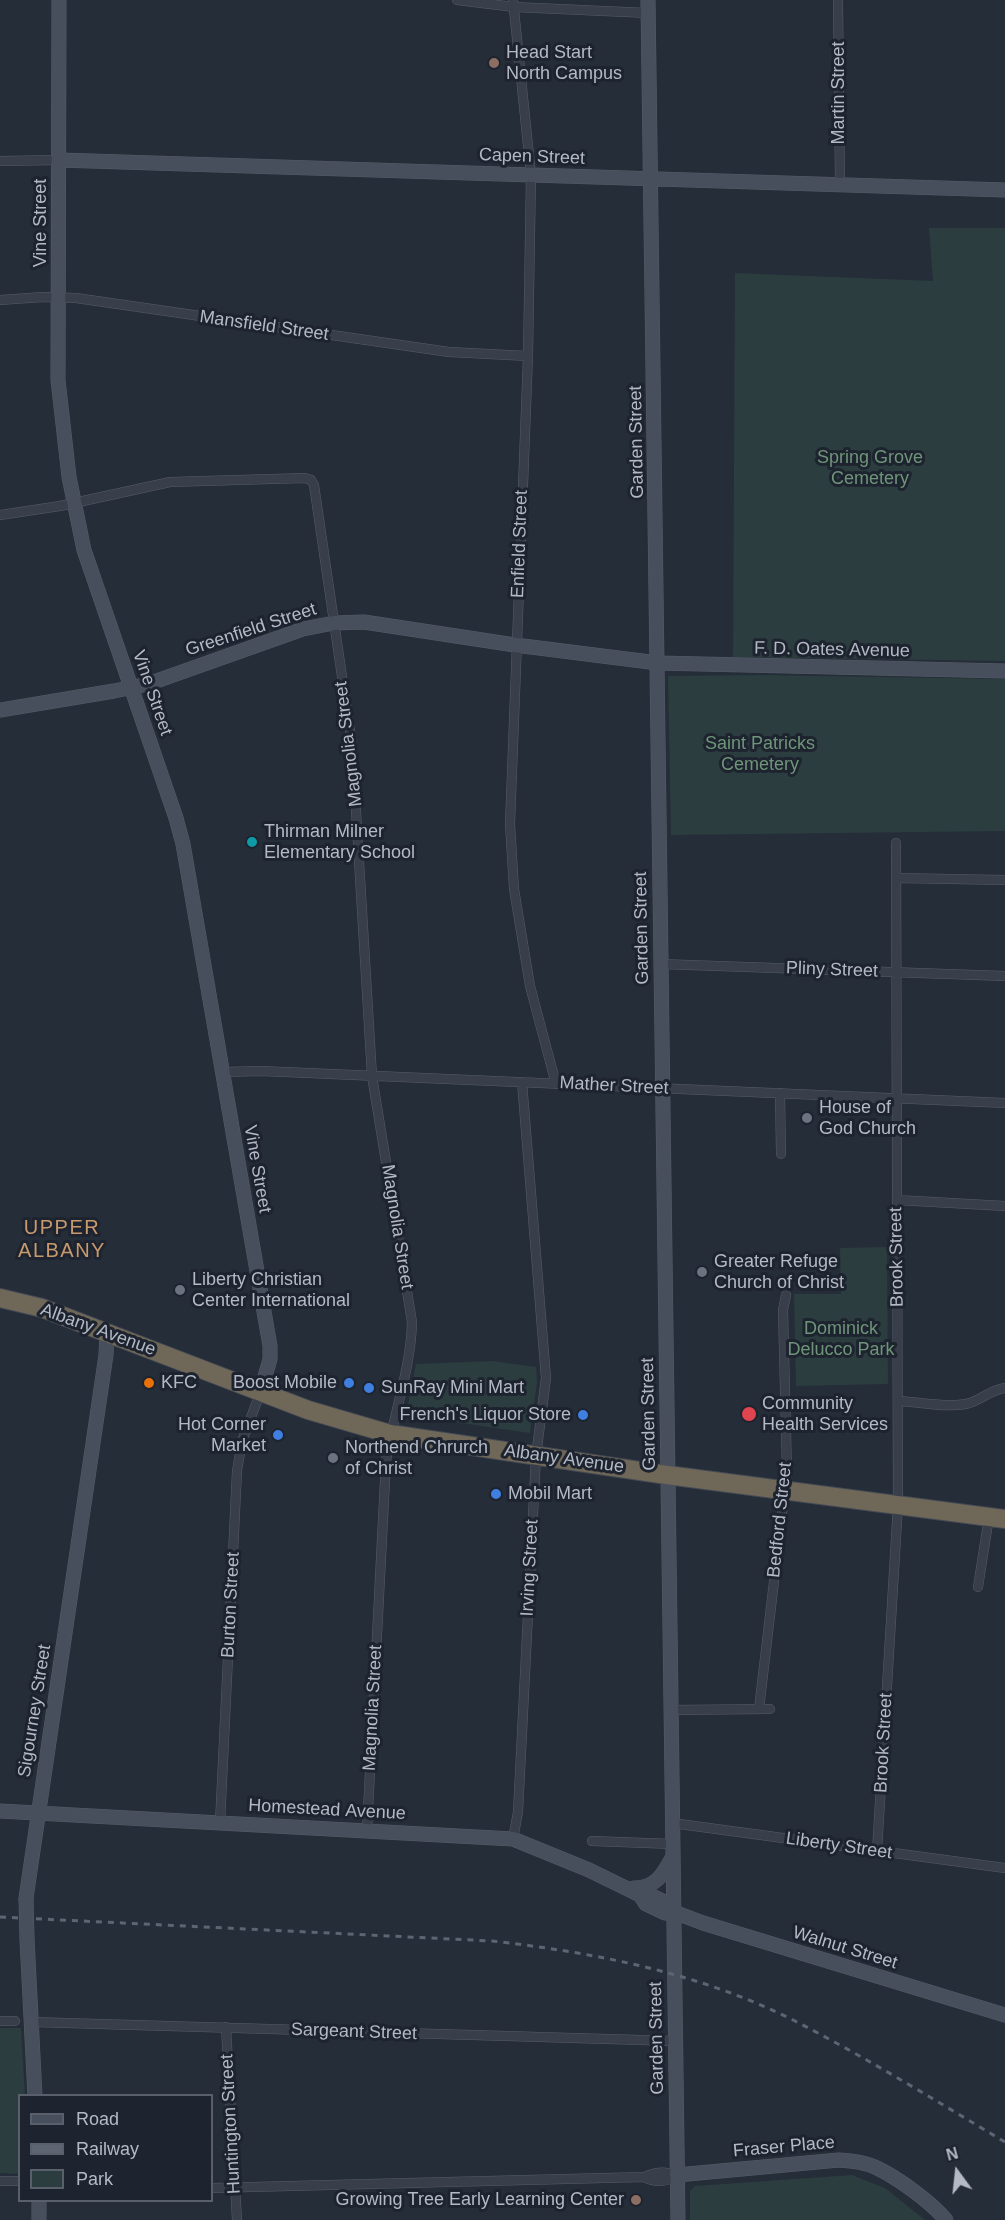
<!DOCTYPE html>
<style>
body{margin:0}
#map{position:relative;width:1005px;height:2220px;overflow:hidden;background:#252d39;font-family:Arial,sans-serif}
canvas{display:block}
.legend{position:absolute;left:18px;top:2094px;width:195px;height:108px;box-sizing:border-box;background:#1e242f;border:2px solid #5a606b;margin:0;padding:8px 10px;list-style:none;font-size:18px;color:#b4bac5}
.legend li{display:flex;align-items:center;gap:12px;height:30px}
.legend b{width:30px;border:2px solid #5a606b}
.north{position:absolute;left:927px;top:2142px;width:60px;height:60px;-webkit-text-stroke:4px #1e242f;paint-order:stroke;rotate:345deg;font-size:16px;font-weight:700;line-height:24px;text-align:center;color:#b4bac5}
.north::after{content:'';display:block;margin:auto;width:21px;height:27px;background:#b4bac5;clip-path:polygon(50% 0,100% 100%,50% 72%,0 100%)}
</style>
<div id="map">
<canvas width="1005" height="2220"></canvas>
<ul class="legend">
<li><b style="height:8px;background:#474e5c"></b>Road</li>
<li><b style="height:8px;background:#5d6572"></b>Railway</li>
<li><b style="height:16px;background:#2b3d3e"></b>Park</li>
</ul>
<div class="north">N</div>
</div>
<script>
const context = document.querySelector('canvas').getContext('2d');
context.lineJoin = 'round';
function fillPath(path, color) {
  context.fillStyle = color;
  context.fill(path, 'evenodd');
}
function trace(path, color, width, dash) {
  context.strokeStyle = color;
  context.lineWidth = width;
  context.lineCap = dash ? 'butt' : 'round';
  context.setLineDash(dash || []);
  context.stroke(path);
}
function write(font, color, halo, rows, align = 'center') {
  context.font = font + ' Arial,sans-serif';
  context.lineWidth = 6;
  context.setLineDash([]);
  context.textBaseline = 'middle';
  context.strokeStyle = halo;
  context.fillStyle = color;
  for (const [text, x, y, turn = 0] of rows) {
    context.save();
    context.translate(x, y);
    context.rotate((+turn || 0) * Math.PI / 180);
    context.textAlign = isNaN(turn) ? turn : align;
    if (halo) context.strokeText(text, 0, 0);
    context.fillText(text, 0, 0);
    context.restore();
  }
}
fillPath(new Path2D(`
 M929 228H1005V661L733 657 735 273 933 281Z
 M761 675 1005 679V831L671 835 668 676Z
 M887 1247 888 1384 796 1386 794 1294H841L840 1248Z
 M492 1361 536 1367 537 1383 530 1433 406 1415 416 1364Z
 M0 2028H21L25 2095 20 2096 19 2174 0 2173Z
 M852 2175 885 2188 925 2220H690V2191L695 2186Z`), '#2b3d3e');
const street = new Path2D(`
 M457 0 514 7 648 13
 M513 0 531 175 528 356 510 824 514 889 530 986 556 1084
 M838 0 840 185
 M0 161 59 160
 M0 300 43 297 76 298 449 352 528 356
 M0 515 60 506 170 482 305 478 311 480 314 485 352 745 372 1076 412 1322C411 1369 393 1415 386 1461L367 1830
 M896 878 1005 880
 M660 964 1005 976
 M222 1072 261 1071 1005 1103
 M780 1093 781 1154
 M897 1200 1005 1206
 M899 1401C920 1402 945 1408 966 1404 980 1401 990 1390 1005 1388
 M978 1587 989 1517
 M759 1709 787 1471 783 1310 786 1295
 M671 1710 770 1709
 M220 1823 237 1471 242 1441 261 1391
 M672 1823 1005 1868
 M513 1839 518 1812 536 1456 546 1378 522 1082
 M592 1841 673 1844
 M877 1851 898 1505 896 843
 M0 2021H15
 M32 2022 675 2041
 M226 2027 237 2220
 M644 2177C656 2183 666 2183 677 2175
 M0 2181H20
 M212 2188 644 2177C655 2172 666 2171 677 2175`);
const secondary = new Path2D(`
 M59 0 58 380 69 477 84 550 176 818 183 844 270 1346V1359L261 1391
 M648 0 678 2220
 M59 160 1005 190
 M0 710 114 691 148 684 303 629 334 623 364 622 515 645 658 663 1005 671
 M0 1811 513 1839 589 1870 640 1895H650L669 1904 674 1912
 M634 1888C655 1888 663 1875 672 1858
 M640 1895 646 1904 665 1913 674 1912 703 1923 1005 2015
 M26 1898 106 1355 107 1333
 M27 1939 35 2096
 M677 2175 839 2160C852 2161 865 2162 877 2168 898 2178 931 2202 946 2220
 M39 2200V2220`);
const highway = new Path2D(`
 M0 1298 42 1308 308 1410 390 1434 667 1475 1005 1519`);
trace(street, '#575d68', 10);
trace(secondary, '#575d68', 15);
trace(highway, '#444a55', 20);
trace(street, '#393f4a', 9);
trace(secondary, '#474e5c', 14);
trace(highway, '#6f6757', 18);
trace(new Path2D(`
 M0 1917 492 1941C597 1953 700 1973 795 2021 867 2058 936 2101 1005 2142`), '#5d6572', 3, [6, 6]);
const secondaryBridge = new Path2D(`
 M26 1898 27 1939`);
trace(secondaryBridge, '#575d68', 15, []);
trace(secondaryBridge, '#474e5c', 14);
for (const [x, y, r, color] of [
 [494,63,6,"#8d6e63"],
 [252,842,6,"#0f9aa8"],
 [807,1118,6,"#6b7280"],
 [702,1272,6,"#6b7280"],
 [180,1290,6,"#6b7280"],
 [149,1383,6,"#e8710a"],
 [349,1383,6,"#3f7fe0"],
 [369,1388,6,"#3f7fe0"],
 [749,1414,8,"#e0444e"],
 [583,1415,6,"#3f7fe0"],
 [278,1435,6,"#3f7fe0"],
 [333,1458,6,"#6b7280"],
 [496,1494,6,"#3f7fe0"],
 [636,2200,6,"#8d6e63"]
]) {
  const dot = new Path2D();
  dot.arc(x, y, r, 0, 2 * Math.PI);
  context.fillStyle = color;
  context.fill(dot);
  trace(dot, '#1e242f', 2);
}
write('18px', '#b4bac5', '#1e242f', [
 ["Head Start",506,53],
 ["North Campus",506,74],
 ["Thirman Milner",264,832],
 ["Elementary School",264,853],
 ["House of",819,1108],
 ["God Church",819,1129],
 ["Greater Refuge",714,1262],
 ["Church of Christ",714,1283],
 ["Liberty Christian",192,1280],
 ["Center International",192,1301],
 ["KFC",161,1383],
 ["Boost Mobile",337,1383,"right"],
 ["SunRay Mini Mart",381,1388],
 ["Community",762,1404],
 ["Health Services",762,1425],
 ["French's Liquor Store",571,1415,"right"],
 ["Hot Corner",266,1425,"right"],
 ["Market",266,1446,"right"],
 ["Northend Chrurch",345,1448],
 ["of Christ",345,1469],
 ["Mobil Mart",508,1494],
 ["Growing Tree Early Learning Center",624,2200,"right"]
], 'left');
write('18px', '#b4bac5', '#1e242f', [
 ["Martin Street",839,93,-90],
 ["Capen Street",532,157,2],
 ["Vine Street",41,223,-90],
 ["Mansfield Street",264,326,8],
 ["Garden Street",637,442,-91],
 ["Enfield Street",520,544,-88],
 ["Greenfield Street",251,630,-18],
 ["F. D. Oates Avenue",832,650,1],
 ["Vine Street",152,693,71],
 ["Magnolia Street",349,744,-97],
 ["Garden Street",642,928,-91],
 ["Pliny Street",832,970,2],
 ["Mather Street",614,1086,3],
 ["Vine Street",257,1169,80],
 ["Magnolia Street",397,1227,81],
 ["Brook Street",897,1257,-91],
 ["Albany Avenue",98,1330,20],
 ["Garden Street",649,1414,-91],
 ["Albany Avenue",564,1459,8],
 ["Bedford Street",780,1520,-84],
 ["Irving Street",530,1568,-87],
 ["Burton Street",231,1605,-87],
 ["Magnolia Street",373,1708,-87],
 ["Sigourney Street",35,1711,-81],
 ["Brook Street",884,1743,-87],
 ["Homestead Avenue",327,1810,3],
 ["Liberty Street",839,1846,8],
 ["Walnut Street",845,1948,17],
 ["Sargeant Street",354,2032,2],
 ["Garden Street",657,2038,-91],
 ["Huntington Street",231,2124,-93],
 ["Fraser Place",784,2147,-5]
]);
write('18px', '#6e9479', '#1e242f', [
 ["Spring Grove",870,458],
 ["Cemetery",870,479],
 ["Saint Patricks",760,744],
 ["Cemetery",760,765],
 ["Dominick",841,1329],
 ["Delucco Park",841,1350]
]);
context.letterSpacing = '1.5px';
write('20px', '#c8996d', '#1e242f', [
 ["UPPER",62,1228],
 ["ALBANY",62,1251]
]);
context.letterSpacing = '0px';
</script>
